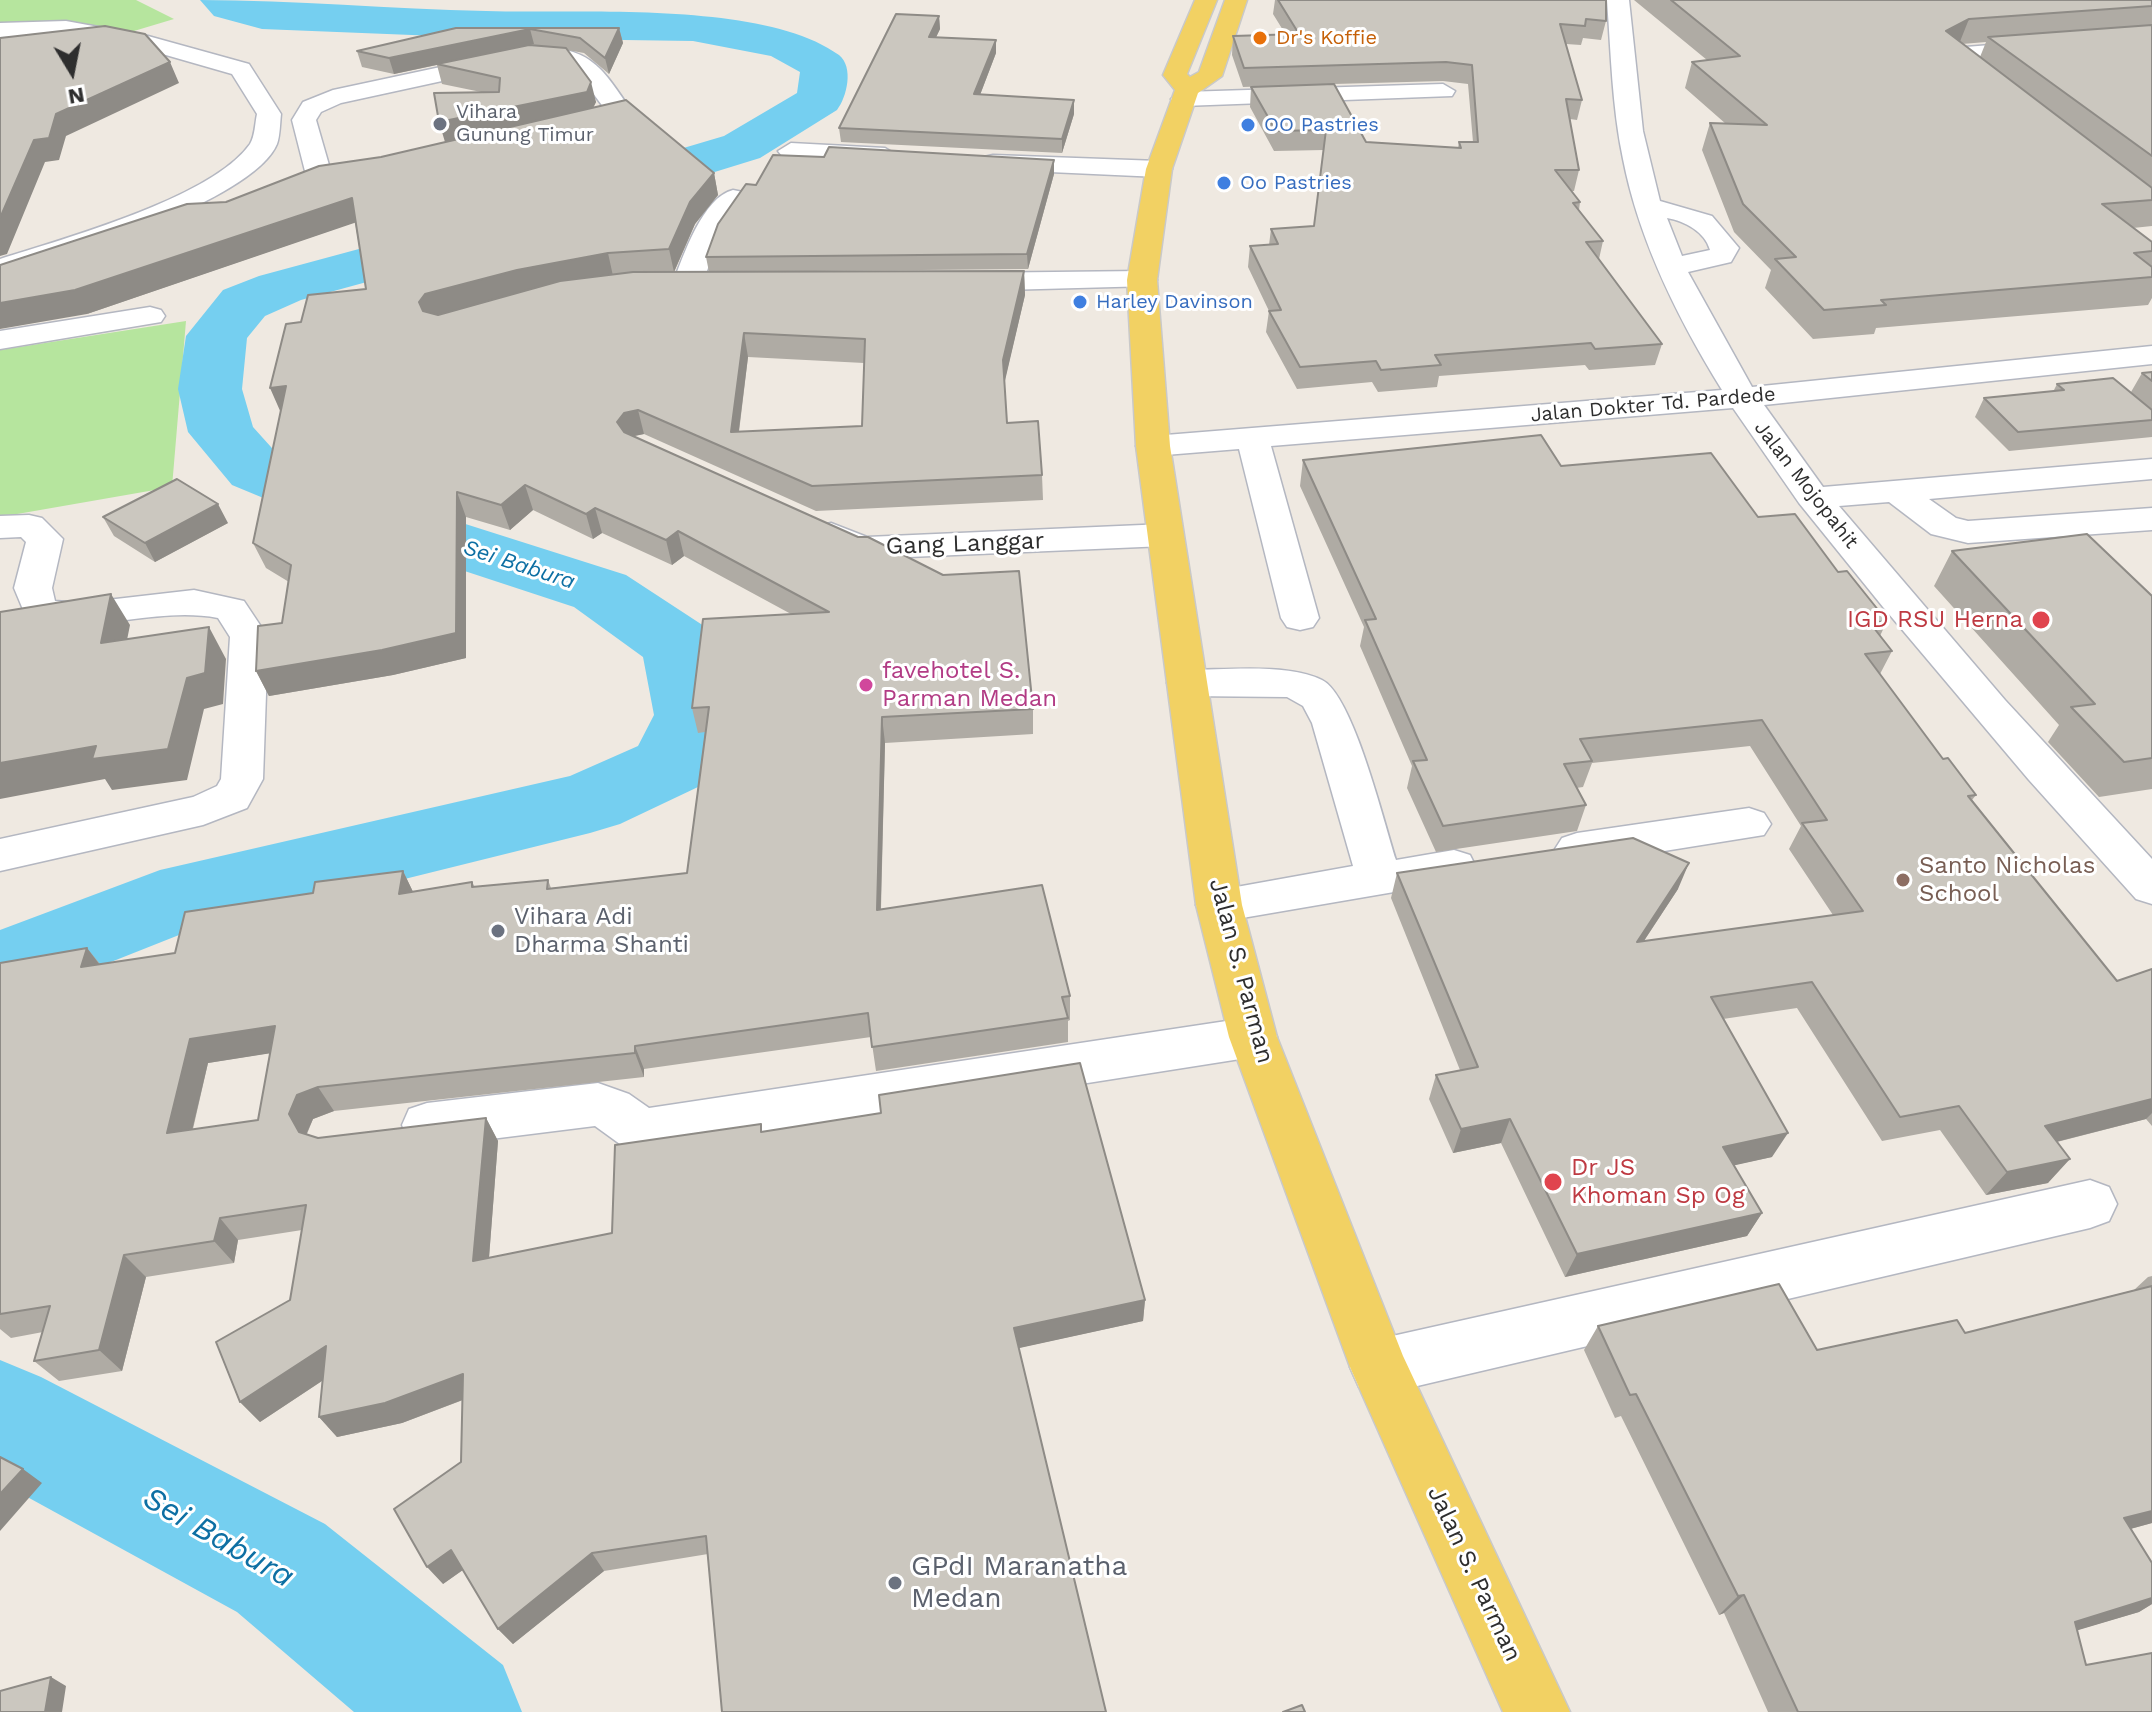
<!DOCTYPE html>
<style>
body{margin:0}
#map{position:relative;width:2152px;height:1712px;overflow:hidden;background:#efe9e1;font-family:"Work Sans",sans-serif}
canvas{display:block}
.north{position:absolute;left:32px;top:32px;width:80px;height:80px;-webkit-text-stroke:6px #fff;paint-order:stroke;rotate:170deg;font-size:22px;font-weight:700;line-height:32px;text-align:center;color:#2e2e2e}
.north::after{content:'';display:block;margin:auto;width:28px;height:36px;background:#2e2e2e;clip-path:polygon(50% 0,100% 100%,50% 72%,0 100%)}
</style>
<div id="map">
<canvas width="2152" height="1712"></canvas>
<div class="north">N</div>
</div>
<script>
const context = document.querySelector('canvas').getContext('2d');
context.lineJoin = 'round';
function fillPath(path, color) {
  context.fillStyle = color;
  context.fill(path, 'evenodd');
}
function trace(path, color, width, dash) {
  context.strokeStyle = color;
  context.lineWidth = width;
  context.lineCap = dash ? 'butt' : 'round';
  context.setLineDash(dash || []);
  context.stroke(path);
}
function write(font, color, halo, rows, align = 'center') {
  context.font = font + ' "Work Sans",sans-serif';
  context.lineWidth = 6;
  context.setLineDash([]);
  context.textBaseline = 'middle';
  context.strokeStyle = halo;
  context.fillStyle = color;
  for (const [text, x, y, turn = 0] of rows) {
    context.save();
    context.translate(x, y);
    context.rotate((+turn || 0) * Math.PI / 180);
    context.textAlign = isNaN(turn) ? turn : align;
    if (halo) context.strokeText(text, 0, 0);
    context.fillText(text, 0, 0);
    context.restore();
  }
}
fillPath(new Path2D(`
 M0 0H136L174 19 124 34 0 27Z
 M186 321 172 487 0 517V350Z`), '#b6e59e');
fillPath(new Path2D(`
 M200 0C295 0 391 9 486 11 579 14 764 0 839 55 854 67 847 97 837 110L760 158 543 225 447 260 301 300 265 316 247 338 242 389 253 427 280 457 393 501 626 575 707 628 719 646 734 715 698 787 620 824 590 833 179 935 0 1006V930L160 870 570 776 638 746 654 715 643 657 574 607 343 531 232 485 188 432 178 389 186 336 223 290 259 276 407 236 505 201 724 136 797 93 800 72 771 56 693 41 487 38 262 29 214 16Z
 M0 1360 41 1377 325 1524 503 1665 522 1712H354L237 1612 0 1482Z`), '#75cff0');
const minor = new Path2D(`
 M1607 0H1629L1643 131 1660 201 1712 216 1739 248 1731 262 1688 272 1752 387 2152 346V364L1764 405 1823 487 2152 459V479L1929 499 1956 518 1968 521 2152 508V530L1968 543 1931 534 1889 502 1839 506 2005 700 2152 859V904L2136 899 2029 780 1883 607 1799 503 1733 408 1271 446 1319 618 1313 627 1300 630 1287 627 1281 618 1239 449 1153 456 1141 453 1136 446 1141 439 1153 436 1722 390C1678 319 1639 241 1623 159 1612 107 1611 53 1607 0ZM1667 218C1685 221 1705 232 1710 250L1682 256Z
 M66 21 148 36 249 64 281 114C280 123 280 136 277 144 254 200 58 262 0 277V259C63 239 212 198 250 144 255 136 255 123 257 114L232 74 145 49 66 35 0 37V23Z
 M2152 32V46L1969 61 1992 81 1980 88 1972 86 1939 58 1945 50 1953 48Z
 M534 47C592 47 602 68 633 113L627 122 578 134 569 131 565 126 569 121 607 112 572 65 534 61 341 103 321 112 316 120 333 179 329 185H311L307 179 292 120 303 102 333 90Z
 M1443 84 1455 91 1452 96 1183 106 1171 99 1183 92Z
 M791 143 885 148 898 156 885 164 782 156 778 151Z
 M993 155 1159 161 1172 169 1159 177 984 169 980 163 984 157Z
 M733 190 743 192 746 198 718 238 703 283 698 289H678L673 283C683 256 703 197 733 190Z
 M1142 271 1152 274 1157 280 1152 286 966 291 956 288 951 282 956 276 966 273Z
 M150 307 161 310 165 316 161 322 0 349V331Z
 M29 515 42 518 63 539 52 588 55 601 81 603 194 590 244 601 268 637 263 779 247 808 203 825 0 871V839L193 797 217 786 221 779 230 637 218 618C155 606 91 636 27 619L14 588 26 542 21 537 0 538V516Z
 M831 523 867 537 1165 524 1178 527 1183 535 1178 543 1165 546 862 559 818 542 813 534 818 526Z
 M1187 670C1225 670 1288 663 1322 680 1353 695 1384 823 1396 860L1454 850 1470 855 1476 867 1470 879 1219 922 1203 917 1196 905 1203 893 1353 866 1312 723 1303 706 1287 697 1187 696 1173 692 1167 683 1173 674Z
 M1749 808 1764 813 1771 824 1764 835 1577 865 1562 860 1555 849 1562 838 1577 833Z
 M1253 1017 1270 1023 1277 1037 1270 1051 1253 1057 642 1153 624 1147 595 1126 427 1147 409 1141 402 1125 409 1109 427 1103 598 1083 629 1094 649 1108Z
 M2090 1180 2109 1187 2117 1204 2109 1221 2090 1228 1379 1395 1359 1387 1350 1367 1359 1347 1379 1339Z`);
const major = new Path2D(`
 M1195 0H1217L1187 74 1190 77 1199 72 1225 0H1247L1222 76 1198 93 1172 169 1157 280 1170 446 1242 905 1277 1037 1403 1356 1570 1712H1503L1350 1367 1229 1037 1196 905 1136 446 1127 280 1146 169 1175 90 1163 75Z`);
trace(minor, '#b4b7c1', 3);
trace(major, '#c9c9c9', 3);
fillPath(minor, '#fff');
fillPath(major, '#f2d163');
fillPath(new Path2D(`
 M1275 0H1606V21L1601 40 1583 38 1581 45 1566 44 1582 100 1577 120 1570 119 1579 170 1574 191H1571L1580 202 1579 210 1603 241 1599 259 1662 344 1655 365 1589 370 1585 365 1439 376 1437 387 1378 392 1372 382 1297 389 1266 332 1269 311 1248 267 1250 246 1269 245 1271 229 1314 226 1324 150 1274 151 1250 107 1251 87 1307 85 1243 87 1232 55 1233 36 1286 35 1273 14ZM1443 81 1468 84 1473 142H1459L1458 148 1366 142 1334 84Z
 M1634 0H2152V226L2133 228 2152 242V298L2148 305 1876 328 1874 334 1813 339 1765 288 1771 270 1734 232 1702 150 1710 123 1726 124 1685 88 1692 62 1707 60ZM1986 42 1980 57 1962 44Z
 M939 16 940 29 936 37 996 40V53L980 95 1074 114 1062 153 841 142 839 128Z
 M456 28H619L623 43 609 74 584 53 567 50 596 102 593 108 714 173 718 195 695 224 674 272 1024 271 1025 295 1004 383 1007 423 1042 475 1043 500 816 511 644 434 633 436 1033 709V734L885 743 881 909 1070 996V1020L1068 1021V1042L876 1071 871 1037 644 1069V1077L334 1111 313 1119 307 1134 318 1138 486 1118 498 1141 489 1258 612 1233 763 1132 1145 1300 1143 1321 1018 1348 708 1554 604 1571 513 1644 498 1629 463 1570 443 1584 461 1462 463 1400 402 1423 337 1437 319 1417 322 1381 260 1422 240 1402 290 1300 302 1230 238 1240 234 1263 146 1277 122 1371 59 1381 34 1361 43 1332 11 1338 0 1329V963L87 948 100 964 175 953 313 893 403 871 413 892 472 882 475 887 548 880 551 888 687 873 705 732 698 733 692 708 791 614 684 556 672 565 602 533 593 539 533 510 510 530 466 517V658L393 675 269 696 256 671 282 623 289 582 266 568 253 543 301 322 366 289 355 222 87 314 226 202 381 157 445 142 481 92 442 84 437 65 394 74 362 67 357 51ZM748 357 864 363 862 426 739 432ZM270 1053 258 1120 193 1129 208 1063Z
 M1054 174 1028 269 709 272 706 257 756 185Z
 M2152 372V437L2009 451 1975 417 1984 398 2053 392 2057 384 2131 392 2142 373Z
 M1303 460 1561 466 1758 517 1838 572 1887 621 1880 636 1892 651 1880 674 1943 759 1976 795 1972 800 2117 981 2152 969V1126L2146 1119 2057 1142 2048 1183 1986 1195 1940 1130 1882 1141 1797 1008 1723 1019 1772 1157 1734 1165 1762 1213 1747 1236 1565 1277 1501 1143 1453 1153 1429 1099 1436 1075 1460 1070 1391 898 1397 873 1678 889 1644 941 1833 915 1789 849 1801 826 1750 746 1592 763 1583 787 1576 788 1586 805 1577 831 1436 852 1407 788 1412 766 1360 646 1364 627 1300 486Z
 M103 517 228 523 155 562 114 536Z
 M1952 551 2152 596V789L2099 797 2048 742 2059 725 1934 586Z
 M2152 1276V1523L2130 1529 2152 1563V1604L2139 1612 2077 1630 2086 1665 2152 1712H1768L1724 1613 1719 1615 1621 1416 1615 1418 1584 1350 1598 1326 1817 1350 1965 1333 2134 1290 2148 1277Z`), '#afaba4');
fillPath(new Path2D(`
 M939 16 940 29 930 50 929 37Z
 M1969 19 1959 44 1946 31Z
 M619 28 623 43 609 74 605 58Z
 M530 29 534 44 394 74 389 58Z
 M996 40V53L975 108 974 94Z
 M170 62 179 83 66 136 59 160 45 162 7 254 0 256V218L34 140 56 114Z
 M591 82 596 102 591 112 445 142 439 122Z
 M1074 100V114L1062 153V139Z
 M1054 160V174L1028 269 1027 254Z
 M714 173 718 195 695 224 674 272 669 249 690 202Z
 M352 198 360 221 87 314 0 329V303Z
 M608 253 613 276 428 325 419 302 425 294 517 270Z
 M1024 271 1025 295 1004 385 1003 360Z
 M744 333 748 357 736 453 731 432Z
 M286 386 281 413 270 388Z
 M638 410 644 434 630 437 623 447 617 422 624 413Z
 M525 485 533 510 510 530 501 505Z
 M457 492 466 517V658L393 675 269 696 256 671Z
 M218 504 228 523 155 562 145 543Z
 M595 508 602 533 593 539 586 514Z
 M678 531 684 556 672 565 666 540Z
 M111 594 130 625 120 675 101 643Z
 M209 627 226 659 223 704 204 709 187 780 112 790 105 779 0 799V763L187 678Z
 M882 717 885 743 880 934 877 910Z
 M1689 863 1678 889 1626 968 1637 942Z
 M403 871 415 896 399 894Z
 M87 948 106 973 81 967Z
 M275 1026 291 1050 208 1063 186 1156 167 1133 190 1039Z
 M635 1046 644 1069V1077L635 1053Z
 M318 1087 334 1111 313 1119 305 1137 299 1132 289 1114 297 1095Z
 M2152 1099V1113L2146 1119 2024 1150 2045 1126Z
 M486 1118 498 1141 487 1283 473 1261Z
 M1510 1119 1501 1143 1453 1153 1461 1129Z
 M1788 1133 1772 1157 1709 1171 1723 1147Z
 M2070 1159 2048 1183 1986 1195 2007 1172Z
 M1762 1213 1747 1236 1565 1277 1577 1254Z
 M220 1218 238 1240 234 1263 214 1241Z
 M124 1255 146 1277 122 1371 99 1350Z
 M1145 1300 1143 1321 1015 1349 1014 1328Z
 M326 1346 343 1367 260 1422 240 1402Z
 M463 1374 478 1394 402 1423 337 1437 319 1417Z
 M23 1469 42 1483 0 1531V1494Z
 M2152 1511V1523L2094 1539 2124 1518Z
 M451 1550 467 1567 443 1584 427 1567Z
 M592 1553 604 1571 513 1644 498 1629Z
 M1744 1595 1724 1613 1719 1615 1738 1596Z
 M2152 1598V1604L2139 1612 2045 1640 2075 1622Z
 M51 1677 66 1686 62 1712H45Z`), '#8e8b86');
const building = new Path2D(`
 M1278 0H1606V21L1586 19 1585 26 1560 24 1582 100 1566 99 1579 170H1555L1580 202 1573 203 1603 241 1586 242 1662 344 1595 349 1591 343 1435 355 1441 365 1381 370 1376 361 1300 367 1269 311 1281 310 1250 246 1278 244 1271 229 1314 226 1326 130 1276 131 1251 87 1334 84 1366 142 1461 148 1459 142H1478L1472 65 1446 62 1244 68 1233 36 1299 34Z
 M1671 0H2152V6L1969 19 1946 31 2152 188V200L2102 204 2152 242V251L2134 253 2152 267V277L1881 300 1886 305 1824 310 1775 259 1796 257 1743 204 1710 123 1767 125 1692 62 1740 56Z
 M896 14 939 16 929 37 996 40 974 94 1074 100 1062 139 839 128Z
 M2152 25V156L1988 37Z
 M105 26 145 34 170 62 56 114 49 138 34 140 0 218V38Z
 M456 28H619L605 58 580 38 530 29 389 58 357 51Z
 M529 45 566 48 591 82 587 92 439 122 434 93 499 92 500 78 437 64Z
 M626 100 714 173 690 202 669 249 608 253 517 270 425 294 419 302 423 311 438 315 560 281 633 272 1024 271 1003 360 1007 423 1038 421 1042 475 812 486 638 410 624 413 617 422 624 432 858 537H868L943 575 1019 571 1033 709 882 717 877 910 1042 885 1070 996 1062 997 1068 1018 872 1047 868 1013 635 1046V1053L318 1087 297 1095 289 1114 299 1132 318 1138 486 1118 473 1261 612 1233 615 1145 761 1124V1132L881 1113 879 1095 1080 1063 1145 1300 1014 1328 1106 1712H722L706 1536 592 1553 498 1629 451 1550 427 1567 394 1509 461 1462 463 1374 385 1403 319 1417 326 1346 240 1402 216 1342 290 1300 306 1205 220 1218 214 1241 124 1255 99 1350 34 1361 50 1306 0 1314V963L87 948 81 967 175 953 185 912 313 893 315 882 403 871 399 894 472 882V887L548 880 547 889 687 873 709 707 692 708 703 619 829 612 678 531 666 540 595 508 586 514 525 485 501 505 457 492 456 633 382 650 256 671 258 626 282 623 291 565 253 543 286 386 270 388 286 324 301 322 308 295 366 289 352 198 75 290 0 303V265L187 204 226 202 319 166 381 157ZM744 333 865 339 862 426 731 432ZM275 1026 258 1120 167 1133 190 1039Z
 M829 147 1054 160 1027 254 706 257 718 224 746 184 756 185 773 155 824 157Z
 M2152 372V381L2142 373Z
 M2113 378 2152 410V420L2018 432 1984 398 2064 390 2057 384Z
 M1541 435 1561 466 1711 453 1758 517 1795 514 1838 572 1847 571 1887 621 1870 623 1892 651 1865 654 1943 759 1948 758 1976 795 1968 796 2117 981 2152 969V1099L2045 1126 2070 1159 2007 1172 1959 1106 1900 1117 1812 982 1711 997 1788 1133 1723 1147 1762 1213 1577 1254 1510 1119 1461 1129 1436 1075 1478 1067 1397 873 1633 838 1689 863 1637 942 1863 911 1802 823 1827 820 1762 720 1580 739 1592 761 1564 764 1586 805 1443 826 1413 761 1427 760 1365 620 1376 619 1303 460Z
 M177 479 218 504 145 543 103 517Z
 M2087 534 2152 596V758L2124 762 2071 707 2095 704 1952 551Z
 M111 594 101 643 209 627 205 673 187 678 168 749 92 759 96 746 0 763V612Z
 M1779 1284 1817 1350 1957 1320 1965 1333 2152 1286V1511L2124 1518 2152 1563V1598L2075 1622 2086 1665 2152 1653V1712H1798L1744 1595 1738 1596 1636 1394 1630 1395 1598 1326Z
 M0 1457 23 1469 0 1494Z
 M51 1677 45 1712H0V1691Z
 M1302 1705 1305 1712H1283Z`);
fillPath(building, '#cbc7bf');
trace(building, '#8e8b86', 2);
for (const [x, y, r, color] of [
 [1260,38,8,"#e8710a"],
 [440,124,8,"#6b7280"],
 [1248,125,8,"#3f7fe0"],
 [1224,183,8,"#3f7fe0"],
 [1080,302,8,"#3f7fe0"],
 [2041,620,10,"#e0444e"],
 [866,685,8,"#d1479c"],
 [1903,880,8,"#8d6e63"],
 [498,931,8,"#6b7280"],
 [1553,1182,10,"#e0444e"],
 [895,1583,8,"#6b7280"]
]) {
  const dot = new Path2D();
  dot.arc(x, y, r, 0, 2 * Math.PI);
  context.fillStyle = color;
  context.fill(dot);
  trace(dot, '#fff', 3);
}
write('20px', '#c56008', '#fff', [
 ["Dr's Koffie",1276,38]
], 'left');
write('20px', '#5b616d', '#fff', [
 ["Vihara",456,112],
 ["Gunung Timur",456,135]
], 'left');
write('20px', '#366cbe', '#fff', [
 ["OO Pastries",1264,125],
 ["Oo Pastries",1240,183],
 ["Harley Davinson",1096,302]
], 'left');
write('20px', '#2e2e2e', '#fff', [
 ["Jalan Dokter Td. Pardede",1653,405,-5],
 ["Jalan Mojopahit",1806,485,52]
]);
write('italic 22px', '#0d6fa3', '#fff', [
 ["Sei Babura",519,565,18]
]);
write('24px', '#2e2e2e', '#fff', [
 ["Gang Langgar",965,544,-2],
 ["Jalan S. Parman",1241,971,75],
 ["Jalan S. Parman",1474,1574,65]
]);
write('24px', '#be3a42', '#fff', [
 ["IGD RSU Herna",2023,620],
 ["Dr JS",1571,1168,"left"],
 ["Khoman Sp Og",1571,1196,"left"]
], 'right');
write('24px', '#b23c85', '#fff', [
 ["favehotel S.",882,671],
 ["Parman Medan",882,699]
], 'left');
write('24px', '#785e54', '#fff', [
 ["Santo Nicholas",1919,866],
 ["School",1919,894]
], 'left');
write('24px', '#5b616d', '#fff', [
 ["Vihara Adi",514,917],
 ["Dharma Shanti",514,945]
], 'left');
write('28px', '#5b616d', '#fff', [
 ["GPdI Maranatha",911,1567],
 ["Medan",911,1599]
], 'left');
write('italic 32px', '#0d6fa3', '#fff', [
 ["Sei Babura",218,1538,30]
]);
</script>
